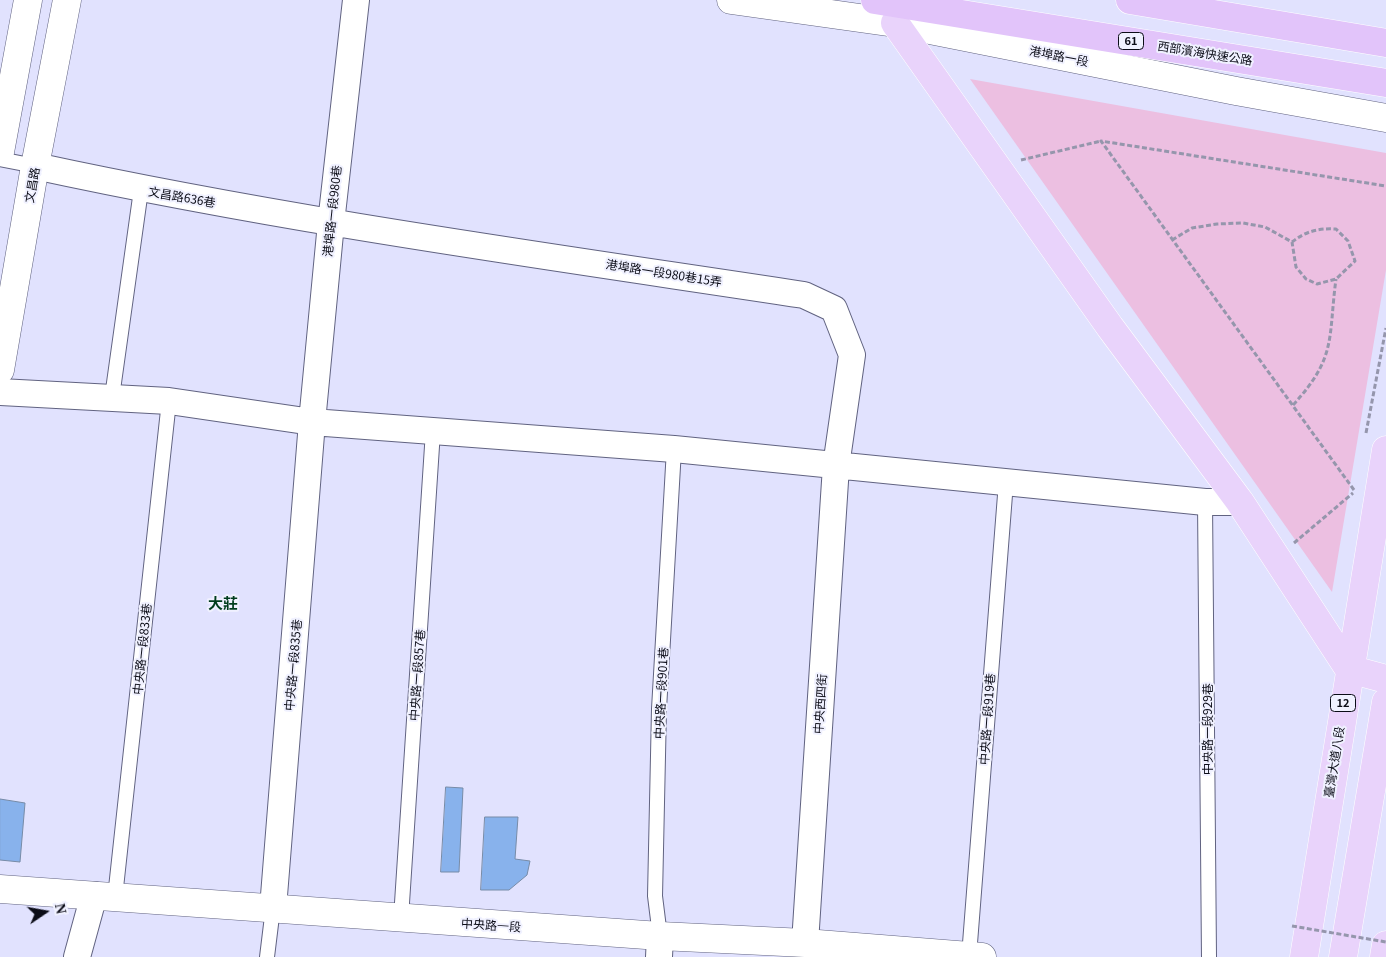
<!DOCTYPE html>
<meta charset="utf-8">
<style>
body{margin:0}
#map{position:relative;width:1386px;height:957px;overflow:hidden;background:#e1e2fe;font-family:Georgia,serif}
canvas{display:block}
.north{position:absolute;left:20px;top:887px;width:50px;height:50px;-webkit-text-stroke:4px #f0f1ff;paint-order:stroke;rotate:78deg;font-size:14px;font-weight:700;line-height:20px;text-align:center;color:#0b0c17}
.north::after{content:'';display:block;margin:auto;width:18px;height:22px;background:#0b0c17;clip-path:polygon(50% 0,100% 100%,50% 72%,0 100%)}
</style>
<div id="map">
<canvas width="1386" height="957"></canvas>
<div class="north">N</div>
</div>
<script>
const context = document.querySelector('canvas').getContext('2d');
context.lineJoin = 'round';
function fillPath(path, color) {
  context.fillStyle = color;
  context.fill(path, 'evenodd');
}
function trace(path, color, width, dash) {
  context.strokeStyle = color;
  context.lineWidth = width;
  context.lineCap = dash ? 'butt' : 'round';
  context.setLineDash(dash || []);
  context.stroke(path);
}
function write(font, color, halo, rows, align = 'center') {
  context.font = font + ' Georgia,"Noto Sans TC",serif';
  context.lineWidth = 4;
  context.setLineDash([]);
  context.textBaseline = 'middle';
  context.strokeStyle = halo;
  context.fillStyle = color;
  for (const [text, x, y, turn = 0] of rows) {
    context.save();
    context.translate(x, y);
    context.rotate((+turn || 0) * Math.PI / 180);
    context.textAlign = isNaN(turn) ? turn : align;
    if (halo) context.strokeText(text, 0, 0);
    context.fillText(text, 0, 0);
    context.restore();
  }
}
fillPath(new Path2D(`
 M970 79 1386 153V270L1332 592Z`), '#ecbfe1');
const building = new Path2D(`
 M446 787 463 788 459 872H441Z
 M0 799 25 803 20 862 0 860Z
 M485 817H518L515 859 530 861 527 875 509 890H481Z`);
fillPath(building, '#88b2ec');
trace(building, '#778ba7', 1);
const service = new Path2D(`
 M0 159 35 166
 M112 397 141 190
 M1205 502 1209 957
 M115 897 169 401
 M401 918 433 431
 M660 936 655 896 659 709 674 449
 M969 956 1006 482
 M267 957 273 908`);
const minor = new Path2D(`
 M35 166C289 221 547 256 804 295L834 309 852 355 836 466 805 943
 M0 392 169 401 312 422 674 449 1205 502H1240
 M273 908 312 422 331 223 356 0
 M77 957 94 895
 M659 957 660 936`);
const tertiary = new Path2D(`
 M731 0 895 23 1236 91 1386 118
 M0 152 28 0
 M0 370 35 166 67 0
 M0 889 660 936 805 943 982 957`);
const primary = new Path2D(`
 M895 23 1110 327 1240 502 1349 669 1386 679
 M1304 957 1386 450
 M1343 957 1386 702
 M1384 957 1386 945`);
const trunk = new Path2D(`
 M875 0 1386 83
 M1130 0 1386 43`);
trace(service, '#616381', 16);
trace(minor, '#616381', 28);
trace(tertiary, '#616381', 29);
trace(primary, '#fff', 29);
trace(trunk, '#fff', 29);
trace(new Path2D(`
 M1021 160 1101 141
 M1172 240 1192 228 1217 224 1243 223 1265 227 1292 242C1306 231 1319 228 1336 229L1348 241 1355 261 1336 279 1317 284 1306 279 1296 267 1292 242
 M1293 405C1337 357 1328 339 1336 279
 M1366 433 1386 328
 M1354 490 1101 141 1386 186
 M1294 543 1353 493`), '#9596ac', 3, [5, 2.5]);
trace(service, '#fff', 14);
trace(minor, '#fff', 26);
trace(tertiary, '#fff', 28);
trace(primary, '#e9d3fb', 28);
trace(trunk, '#e2c4fa', 28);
trace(new Path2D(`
 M1292 926 1386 942`), '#9596ac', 3, [5, 2.5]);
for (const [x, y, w] of [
 [1131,41,25],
 [1343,703,25]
]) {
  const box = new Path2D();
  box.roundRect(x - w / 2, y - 8.5, w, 17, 4);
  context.fillStyle = '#f0f1ff';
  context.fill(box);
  trace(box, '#0b0c17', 1);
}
write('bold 11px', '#0b0c17', null, [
 ["61",1131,41],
 ["12",1343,703]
]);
write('12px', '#0b0c17', '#f0f1ff', [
 ["西部濱海快速公路",1205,53,9],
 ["港埠路一段",1059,56,11],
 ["文昌路",32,185,-80],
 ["文昌路636巷",182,197,10],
 ["港埠路一段980巷",332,211,-84],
 ["港埠路一段980巷15弄",664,273,9],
 ["中央路一段833巷",142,649,-84],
 ["中央路一段835巷",293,665,-85],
 ["中央路一段857巷",417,675,-86],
 ["中央路一段901巷",661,693,-87],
 ["中央西四街",820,704,-86],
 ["中央路一段919巷",987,719,-86],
 ["中央路一段929巷",1207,729,-90],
 ["臺灣大道八段",1334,762,-81],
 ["中央路一段",491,925,4]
]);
write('bold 15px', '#013d1d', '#f0f1ff', [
 ["大莊",223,603]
]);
</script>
